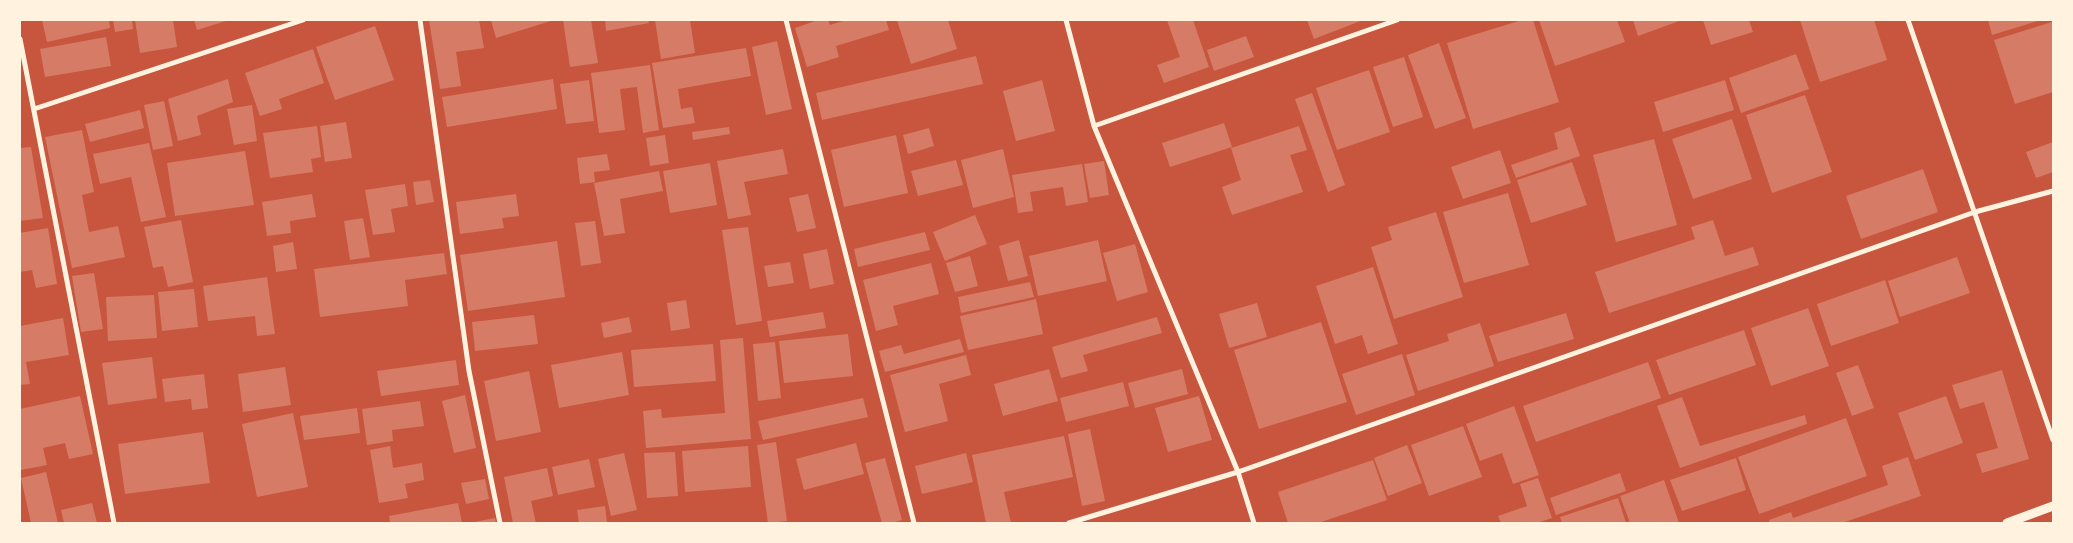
<!DOCTYPE html>
<style>
body{margin:0}
#map{position:relative;width:2073px;height:543px;overflow:hidden;background:#c8553d;font-family:"Work Sans",sans-serif}
canvas{display:block}
.frame{position:absolute;inset:0;border:21px solid #fff3e0;pointer-events:none}
</style>
<div id="map">
<canvas width="2073" height="543"></canvas>
<div class="frame"></div>
</div>
<script>
const context = document.querySelector('canvas').getContext('2d');
context.lineJoin = 'round';
function fillPath(path, color) {
  context.fillStyle = color;
  context.fill(path, 'evenodd');
}
function trace(path, color, width, dash) {
  context.strokeStyle = color;
  context.lineWidth = width;
  context.lineCap = dash ? 'butt' : 'round';
  context.setLineDash(dash || []);
  context.stroke(path);
}
fillPath(new Path2D(`
 M42 20H109L110 28 47 42Z
 M113 20H132L133 29 115 32Z
 M135 20H173L177 47 140 53Z
 M194 20H229L197 30Z
 M429 20H479L484 48 456 52 461 86 440 89Z
 M491 20H554L496 38Z
 M563 20H591L598 63 570 67Z
 M605 20H648L649 23 606 31Z
 M655 20H690L695 53 661 59Z
 M818 20H828L830 25 846 20H886L889 30 836 46 839 57 807 67 795 28Z
 M897 20H948L957 49 911 64Z
 M1167 20H1193L1209 67 1164 83 1157 65 1180 57Z
 M1307 20H1363L1314 39Z
 M1522 20H1533L1559 102 1473 129 1447 43Z
 M1539 20H1617L1625 42 1555 66Z
 M1633 20H1682L1638 36Z
 M1703 20H1749L1753 32 1711 45Z
 M1800 20H1874L1887 60 1820 82Z
 M1988 20H2041L1992 35Z
 M2052 22 2053 92 2015 104 1994 40Z
 M375 26 394 80 335 100 316 47Z
 M1246 36 1254 57 1214 71 1207 50Z
 M106 37 111 66 45 77 40 49Z
 M777 41 792 109 766 115 752 47Z
 M1439 43 1466 118 1435 129 1408 55Z
 M746 48 751 76 678 89 681 109 692 107 695 123 663 128 652 63Z
 M313 49 324 83 279 99 282 109 260 116 245 73Z
 M1796 54 1809 89 1741 113 1729 78Z
 M976 56 983 84 822 120 816 93Z
 M1404 57 1423 117 1393 127 1373 67Z
 M650 65 659 130 643 133 637 87 620 89 625 130 599 133 591 73Z
 M1369 70 1390 132 1337 150 1316 88Z
 M228 79 233 102 197 116 201 135 178 141 168 99Z
 M553 79 557 109 447 127 442 97Z
 M589 80 594 121 566 124 560 84Z
 M1042 80 1055 131 1016 141 1003 91Z
 M1725 80 1734 110 1663 132 1654 102Z
 M1312 93 1345 185 1328 192 1295 99Z
 M1805 95 1832 172 1772 193 1746 115Z
 M164 101 173 146 153 150 144 105Z
 M252 105 257 141 234 145 227 109Z
 M140 110 144 128 90 142 85 124Z
 M1732 119 1752 179 1693 199 1672 139Z
 M346 122 352 158 325 162 320 126Z
 M1224 123 1232 147 1170 167 1162 143Z
 M317 126 321 157 311 159 313 172 270 178 263 133Z
 M1299 126 1307 150 1290 155 1303 192 1232 215 1222 187 1241 180 1231 148Z
 M729 127 730 134 693 140 692 132Z
 M1570 127 1580 156 1516 178 1511 165 1558 149 1554 133Z
 M929 128 934 146 908 154 903 135Z
 M82 130 94 192 82 195 89 232 118 226 125 257 72 268 45 137Z
 M665 135 669 163 650 166 646 138Z
 M896 135 908 193 844 207 831 150Z
 M1654 139 1677 225 1616 242 1593 155Z
 M2053 142V172L2036 178 2026 152Z
 M149 143 166 217 141 222 131 177 100 184 93 154Z
 M31 147 43 218 20 221V148Z
 M783 149 788 174 744 182 751 215 728 219 717 161Z
 M1003 149 1014 197 973 208 961 160Z
 M1500 150 1511 183 1463 199 1451 167Z
 M245 151 254 205 175 216 167 163Z
 M607 154 610 170 594 172 595 182 580 184 577 158Z
 M956 160 963 185 918 196 911 171Z
 M1104 161 1109 195 1090 198 1084 164Z
 M1572 162 1587 205 1531 223 1517 180Z
 M710 163 717 205 670 213 663 171Z
 M1082 164 1088 202 1066 206 1063 187 1030 192 1033 211 1018 213 1012 175Z
 M1923 169 1938 212 1861 239 1846 196Z
 M659 171 663 191 620 199 625 233 604 236 594 183Z
 M430 180 434 202 416 205 413 182Z
 M405 184 408 206 391 209 395 232 373 235 365 190Z
 M1508 193 1529 265 1464 283 1443 212Z
 M312 194 316 217 290 221 291 233 267 236 262 202Z
 M516 194 519 216 502 218 504 228 460 234 456 202Z
 M808 194 816 228 797 232 789 198Z
 M1436 212 1463 297 1394 319 1371 247 1392 240 1388 227Z
 M975 215 987 244 945 261 933 232Z
 M363 218 370 257 350 260 344 221Z
 M181 220 193 282 168 287 163 266 153 268 144 227Z
 M1713 220 1725 256 1753 247 1759 265 1609 313 1595 272 1695 239 1691 227Z
 M595 221 601 263 581 266 575 223Z
 M748 227 762 321 736 325 722 230Z
 M48 228 57 284 36 288 32 270 20 272V233Z
 M925 232 930 250 858 267 854 249Z
 M1019 240 1028 276 1008 281 999 246Z
 M1098 240 1107 281 1038 296 1029 256Z
 M557 241 565 297 468 311 460 255Z
 M293 242 297 269 276 272 273 246Z
 M1135 244 1148 292 1117 301 1103 253Z
 M827 249 834 284 810 289 803 254Z
 M444 253 447 274 405 280 408 306 320 317 314 269Z
 M970 256 978 286 955 292 946 263Z
 M1957 257 1970 293 1900 317 1888 281Z
 M790 262 794 283 768 287 764 266Z
 M931 263 939 294 893 306 898 325 876 331 863 280Z
 M1373 267 1398 344 1368 354 1362 335 1335 344 1316 286Z
 M94 273 103 329 81 332 72 276Z
 M267 277 275 334 257 336 255 316 208 321 203 286Z
 M1885 280 1899 323 1831 346 1817 304Z
 M1030 282 1034 297 961 313 958 297Z
 M194 289 198 327 162 331 158 292Z
 M154 295 157 338 108 341 106 297Z
 M1036 299 1043 334 968 350 960 316Z
 M686 300 690 328 671 331 667 303Z
 M1257 303 1267 337 1229 348 1219 314Z
 M1808 308 1829 366 1771 386 1751 328Z
 M823 312 826 328 770 337 767 321Z
 M1566 313 1574 339 1498 362 1489 336Z
 M534 315 538 344 475 351 472 322Z
 M629 317 632 332 604 338 601 323Z
 M1157 317 1162 333 1083 355 1088 371 1061 378 1052 347Z
 M63 318 69 355 26 362 30 384 20 385V326Z
 M1321 322 1347 402 1259 429 1234 350Z
 M1480 323 1494 366 1418 391 1406 355 1449 341 1447 334Z
 M1744 330 1756 365 1669 395 1656 360Z
 M848 334 853 376 784 383 779 341Z
 M743 338 751 439 646 448 643 411 661 409 662 418 725 413 720 340Z
 M960 339 964 352 885 372 879 351 901 345 904 354Z
 M775 342 781 398 758 401 753 344Z
 M713 344 716 381 634 387 631 350Z
 M622 352 629 395 559 408 551 365Z
 M1402 354 1415 395 1356 415 1342 374Z
 M966 355 971 375 939 384 948 421 905 432 890 375Z
 M152 357 157 398 108 405 102 363Z
 M456 360 459 385 381 396 377 371Z
 M1648 362 1661 398 1536 442 1523 406Z
 M1858 365 1874 408 1852 416 1836 373Z
 M285 367 291 405 243 412 238 374Z
 M1049 369 1058 401 1003 416 994 384Z
 M1182 369 1188 394 1135 408 1128 383Z
 M2002 370 2029 459 1982 473 1976 454 1998 448 1984 402 1960 409 1952 385Z
 M529 371 541 432 496 441 484 381Z
 M204 374 208 408 192 410 191 399 165 402 162 379Z
 M1123 382 1129 406 1066 422 1060 398Z
 M465 395 476 448 454 453 442 401Z
 M80 396 93 454 69 459 65 443 43 448 47 465 21 470 20 409Z
 M1199 396 1212 440 1168 452 1155 408Z
 M1946 396 1963 443 1915 460 1898 413Z
 M1682 397 1700 446 1805 415 1807 424 1680 468 1657 406Z
 M863 398 868 417 763 440 758 421Z
 M420 401 424 426 392 430 393 441 367 445 362 409Z
 M1514 406 1539 475 1513 484 1502 453 1480 461 1466 424Z
 M357 408 360 433 304 440 300 416Z
 M293 413 308 487 257 497 242 424Z
 M1846 418 1867 476 1759 514 1738 457Z
 M1463 426 1482 477 1429 496 1411 445Z
 M1090 429 1105 501 1082 506 1068 434Z
 M203 432 210 483 125 494 118 444Z
 M1064 436 1073 477 1004 492 1011 523H986L972 455Z
 M776 442 787 521 768 523 757 445Z
 M856 443 864 474 804 490 796 459Z
 M1407 445 1422 483 1388 496 1374 458Z
 M390 446 393 468 422 463 424 480 405 484 408 498 379 503 370 450Z
 M748 446 751 487 685 492 682 451Z
 M675 452 678 496 647 498 644 453Z
 M624 453 637 510 611 516 598 459Z
 M966 453 973 482 922 494 915 466Z
 M1908 457 1921 496 1842 523H1770L1769 520 1791 512 1793 518 1888 485 1882 466Z
 M885 458 902 520 892 523H882L865 463Z
 M1736 458 1746 490 1682 511 1670 480Z
 M589 459 595 487 558 495 552 467Z
 M1373 460 1387 500 1318 523H1288L1278 492Z
 M547 468 553 496 531 501 536 523H513L504 477Z
 M46 472 58 523H31L21 478Z
 M1620 473 1626 491 1556 515 1550 498Z
 M1538 478 1552 518 1537 523H1501L1498 516 1527 506 1520 484Z
 M485 479 489 499 466 504 461 483Z
 M1664 480 1679 523H1630L1620 496Z
 M1618 498 1626 523H1562L1560 517Z
 M92 503 97 523H64L61 510Z
 M458 503 462 523H390L389 516Z
 M605 506 607 523H579L577 510Z
 M495 518 496 523H474V522Z`), '#d67c66');
trace(new Path2D(`
 M420 20 469 371 500 523
 M786 20 914 523
 M1066 20 1094 126 1238 472 1254 523
 M1908 20 2053 440
 M20 39 114 523
 M34 109 303 20
 M1094 126 1397 20
 M1069 523 1238 472 1975 212 2053 191`), '#fff3e0', 5);
trace(new Path2D(`
 M2007 523 2053 506`), '#fff3e0', 9);
</script>
